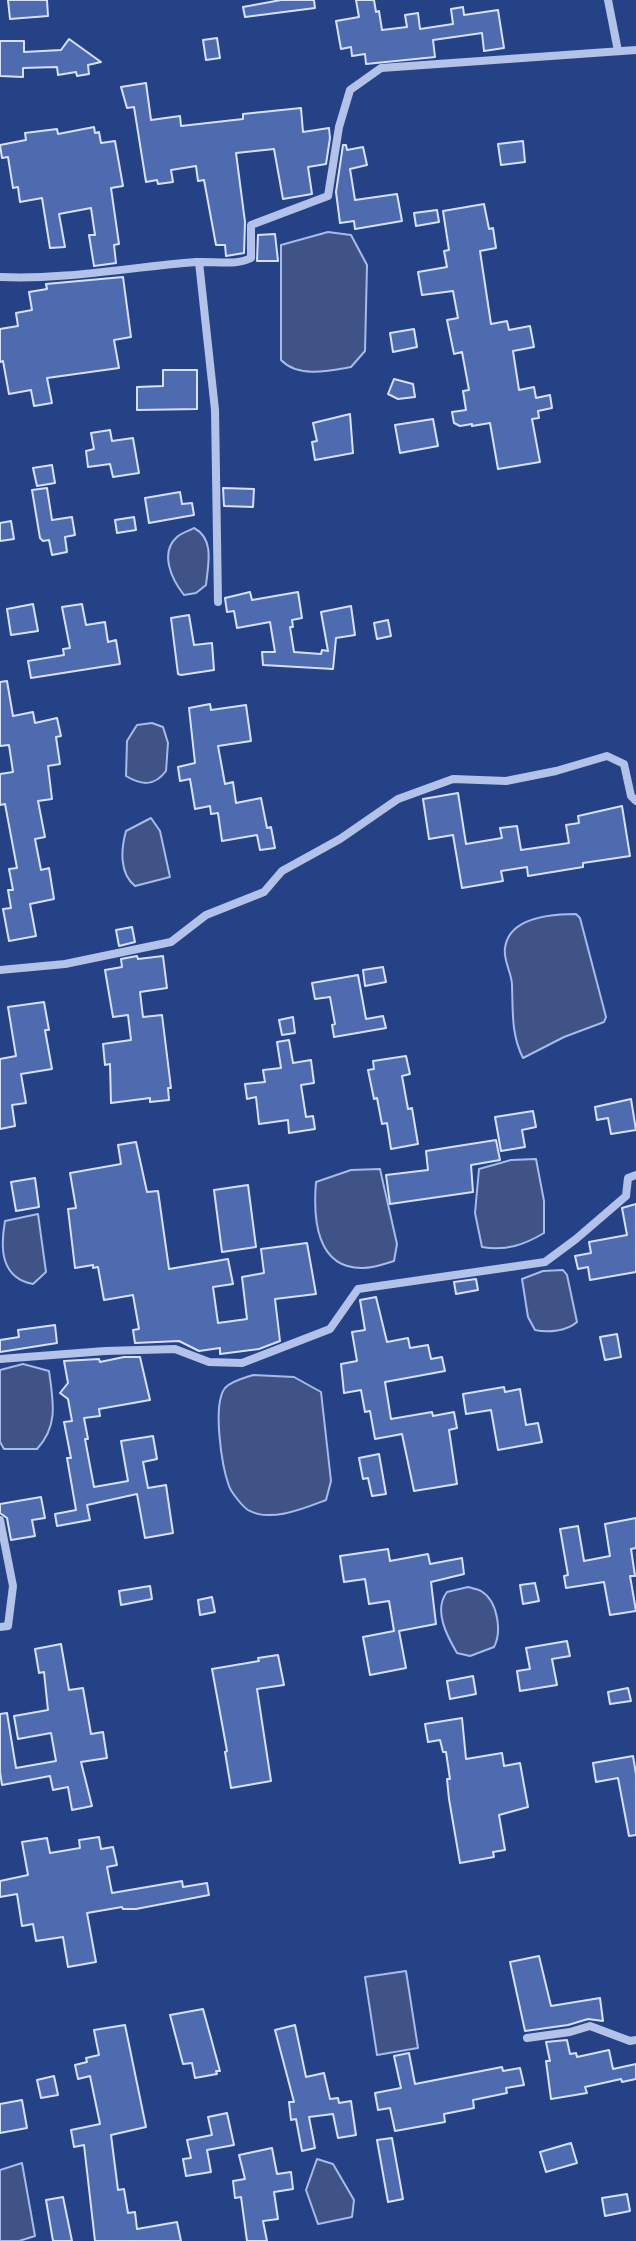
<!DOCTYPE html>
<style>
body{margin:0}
canvas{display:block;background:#264287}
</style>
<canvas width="636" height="2241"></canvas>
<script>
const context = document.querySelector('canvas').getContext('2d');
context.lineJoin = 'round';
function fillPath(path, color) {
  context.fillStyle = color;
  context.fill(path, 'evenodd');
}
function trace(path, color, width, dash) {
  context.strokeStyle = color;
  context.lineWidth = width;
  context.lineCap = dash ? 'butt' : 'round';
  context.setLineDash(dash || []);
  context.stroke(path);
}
const water = new Path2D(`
 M328 232 351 235 367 265 365 351 351 367C329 371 298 378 281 360V245Z
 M194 528C215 539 208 565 206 585L196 593 184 595C172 580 159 553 177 537 181 533 189 531 194 528Z
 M152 723 163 727 168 743 166 771C154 787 141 785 126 776L127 741 137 725Z
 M151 818 160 831 170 877 135 886C119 873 121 849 126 831Z
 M576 914 580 918 606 1017 604 1022 564 1037 523 1058C511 1034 513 1011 512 985 512 973 503 961 505 948 509 917 552 914 576 914Z
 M536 1159 544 1201V1233C524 1245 506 1251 482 1247L475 1213 479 1169 511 1160Z
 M380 1169 397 1244 394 1261C384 1264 374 1268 363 1268 316 1269 313 1218 316 1182L351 1170Z
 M38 1214 46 1272 33 1284C1 1278 0 1249 5 1221Z
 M563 1270 567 1275 577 1322C567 1331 548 1333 535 1330L528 1317 522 1279 543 1271Z
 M23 1364 49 1371C53 1401 59 1425 37 1449H4L0 1442V1370Z
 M253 1375 294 1377 321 1392 331 1481 326 1500C305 1508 270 1523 248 1510 242 1506 231 1492 229 1486 222 1467 212 1405 225 1388 231 1381 244 1378 253 1375Z
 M468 1587C472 1588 477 1589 481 1591 498 1601 502 1632 494 1647L470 1656 457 1653C447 1636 433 1610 447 1592Z
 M406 1971 418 2048 377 2055 365 1977Z
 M317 2159 333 2164 354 2200 352 2217 318 2224 306 2190Z
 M22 2163 35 2236 19 2241H0V2170Z`);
fillPath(water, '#3f5386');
trace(water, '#a7bbe9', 2);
const building = new Path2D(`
 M8 0H47L48 16 10 19Z
 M281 0H314L315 8 245 17 243 7Z
 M356 0H374L376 12 379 11 382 30 407 27 405 15 418 13 420 29 453 24 451 9 463 7 464 15 498 10 504 48 484 51 482 33 433 40 435 57 366 64 365 54 352 56 351 47 341 49 336 21 359 17Z
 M217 38 220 58 206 60 203 40Z
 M69 39 101 62 88 65 89 74 77 76 76 72 58 75 57 67 23 68V77L0 76V41H24V52L61 50Z
 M146 83 151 120 180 116 181 126 243 119V114L301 108 303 132 329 128 330 138 326 164 308 167 312 194 283 199 274 149 236 153 245 222 244 253 226 256 225 245H216L204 180 198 181 196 166 171 170 173 182 158 184 157 180 146 182 134 107 127 108 121 87Z
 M94 127 95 133 99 132 101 143 115 141 123 186 111 188 119 244 114 245 116 263 94 266 89 235H95L91 208 59 214 65 247 50 248 42 198 20 202 18 187 13 188 8 157 2 158 0 145 26 140 25 133 57 129 58 134Z
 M523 141 525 162 501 165 498 144Z
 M343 145H346L347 150 363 147 367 165 350 169 355 200 397 194 402 221 355 229 354 221 340 223 336 192Z
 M484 204 489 229 493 228 496 248 480 251 491 324 507 321 509 330 530 326 534 347 513 351 519 390 534 387 536 398 550 395 552 408 538 411 539 418 532 419 540 462 498 469 490 423 472 426V424L460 426 454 423 452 412 466 410 463 391 469 390 462 352 454 354 447 320 458 318 453 291 422 295 418 272 447 267 444 251 449 250 443 211Z
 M437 210 439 222 416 226 414 213Z
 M275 234 278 261H257L258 235Z
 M123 277 131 337 114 340 119 368 47 378 52 403 34 406 31 390 9 394 3 361 0 362V329L18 326 16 313 32 310 29 292 47 289 46 284Z
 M414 329 417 347 393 352 390 333Z
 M163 370H197V409L137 410V387L163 386Z
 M394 379 413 384 415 397 398 399 388 394Z
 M350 414 353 453 315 460 312 442 317 441 313 423Z
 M433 419 438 446 400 453 395 425Z
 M110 430 112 441 133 438 139 473 113 477 110 464 88 467 86 451 94 449 91 433Z
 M52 465 55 483 37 486 33 468Z
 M47 488 52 520 72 517 75 535 65 537 67 552 52 555 49 540 43 541 40 538 32 490Z
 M223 488 254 489 253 507 224 506Z
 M180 492 182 504 192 503 194 515 149 523 145 498Z
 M134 517 136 530 117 533 115 520Z
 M11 521 14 539 0 541V523Z
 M250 592 252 600 298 592 302 618 292 620 293 627H290L294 652 321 654 322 650 328 651 321 612 351 606 355 635 336 638 333 669 263 665 262 652H275L270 622 237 628 234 611 227 612 225 598Z
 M33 604 38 631 11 635 7 609Z
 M82 604 86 625 105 622 108 642 116 640 120 664 31 678 28 661 64 655 63 649 70 648 62 607Z
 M189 615 194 645 212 643 214 670 181 675 178 674 171 618Z
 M388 620 391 636 377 639 374 623Z
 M7 681 13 716 33 712 35 723 57 718 61 736 56 737 60 764 48 766 52 799 38 801 45 837 35 839 41 870 49 868 54 899 30 904 36 936 9 941 3 909 11 908 8 890H13L9 869 17 868 5 804 0 805V774L13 772 9 745 0 746V682Z
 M210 704 211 710 246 705 251 741 218 746 225 784 233 782 236 803 261 798 267 828 271 827 275 848 260 850 257 835 222 841 218 813 211 814 210 806 195 809 190 779 180 781 178 767 195 763 189 708Z
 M458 793 466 844 502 838 500 828 517 826 521 850 569 843 566 825 579 823 578 816 622 806 630 856 583 863V867L528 876 527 867 501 871 503 881 462 888 453 835 429 839 423 799Z
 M132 927 135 942 119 946 116 930Z
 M137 956 138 959 163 956 167 988 140 992 143 1017 162 1015 171 1088H168L169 1100 150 1102V1098L111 1103 110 1064 105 1065 103 1044 131 1040 128 1015 113 1017 105 970 122 967 121 959Z
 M383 967 386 982 365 986 363 970Z
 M358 975 366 1019 383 1016 386 1028 334 1037 332 1025 335 1024 330 997 315 999 312 983Z
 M44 1002 49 1030H45L52 1069 21 1074 26 1103 12 1105 15 1126 0 1129V1059L16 1056 8 1007Z
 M293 1017 295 1033 282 1035 279 1020Z
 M289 1040 293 1063 311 1060 314 1083 301 1085 306 1117 313 1116 315 1129 289 1133 288 1120 259 1124 256 1097 247 1099 245 1084 265 1082 263 1070 281 1068 277 1042Z
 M406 1056 410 1074 402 1076 408 1109 412 1108 418 1144 391 1149 387 1123 382 1124 377 1098 374 1099 368 1070 374 1069 373 1061Z
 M631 1099 636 1130 611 1134 608 1118 597 1120 595 1107Z
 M533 1111 536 1127 522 1130 525 1147 501 1151 495 1117Z
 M496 1140 500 1160 471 1165 473 1192 390 1204 386 1175 428 1170 426 1151Z
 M136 1142 147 1192 158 1191 169 1269 228 1259 233 1284 213 1287 218 1323 247 1319 242 1277 264 1273 261 1249 307 1243 316 1294 275 1299 280 1341 259 1349 220 1354V1348L199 1351 179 1341 135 1343 133 1330 139 1329 133 1295 104 1300 98 1267 93 1268V1265L75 1268 68 1209 76 1208 70 1173 121 1164 118 1145Z
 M35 1178 39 1207 16 1211 11 1182Z
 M248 1185 256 1247 222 1252 214 1190Z
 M636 1204V1272L590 1280 588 1267 578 1269 575 1256 591 1253 589 1242 627 1235 622 1208Z
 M476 1279 478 1290 456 1294 454 1282Z
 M376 1297 387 1342 408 1338 410 1348 428 1345 431 1359 442 1357 445 1371 385 1382 391 1419 432 1412 433 1416 454 1412 457 1428 449 1430 457 1484 414 1491 402 1434 375 1439 370 1411 365 1412 361 1390 344 1393 341 1364 357 1361 352 1332 365 1330 360 1300Z
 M55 1325 57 1343 0 1352V1340L19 1337 18 1330Z
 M617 1334 621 1357 605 1360 600 1337Z
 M124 1357H140L150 1400 99 1409 100 1416 84 1418 88 1439H85L94 1487 128 1481 121 1441 153 1436 157 1459 143 1462 148 1488 166 1485 173 1533 145 1538 137 1494 87 1505 90 1520 57 1526 55 1514 76 1510 67 1458H71L64 1422 72 1421 68 1399 60 1393 68 1383 64 1361 99 1359 100 1362Z
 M504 1387 505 1392 520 1389 526 1425 538 1423 542 1442 498 1450 491 1410 466 1414 463 1394Z
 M379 1454 386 1494 372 1496 368 1478 363 1479 359 1458Z
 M41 1497 45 1518 32 1520 35 1536 11 1540 7 1518 0 1513V1504Z
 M636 1518V1548L631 1549 635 1576H630L636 1611 610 1615 604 1582 566 1588 564 1576 568 1575 560 1529 578 1526 584 1561 610 1556 605 1524Z
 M388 1549 390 1561 428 1554 430 1564 462 1558 464 1574 431 1582 436 1624 399 1631 406 1668 370 1675 363 1637 394 1631 389 1601 369 1604 365 1579 344 1582 340 1556Z
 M535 1583 539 1601 523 1604 520 1585Z
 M150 1586 152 1599 121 1605 119 1591Z
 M212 1597 215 1612 200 1615 198 1600Z
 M567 1641 570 1656 552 1659 557 1685 520 1691 517 1671 530 1669 526 1648Z
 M61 1644 69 1690 83 1688 91 1734 103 1732 107 1758 81 1762 92 1806 72 1810 68 1787 53 1790 50 1776 2 1785 0 1772V1714L7 1713 16 1768 56 1761 51 1733 18 1739 14 1716 48 1710 44 1672 39 1673 35 1649Z
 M278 1655 284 1685 257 1689 271 1781 231 1788 225 1752 227 1751 212 1669 259 1661 258 1658Z
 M473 1676 476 1694 450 1699 447 1681Z
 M628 1688 631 1701 610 1704 608 1692Z
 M462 1718 466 1759 502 1753 504 1766 520 1763 528 1807 499 1815 505 1850 493 1852 494 1857 460 1863 449 1799 447 1779H450L446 1752H443L440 1740 428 1742 425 1724Z
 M633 1756 636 1774V1835L629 1836 618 1778 596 1782 593 1763Z
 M99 1837 101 1849 113 1847 117 1865 107 1867 112 1893 182 1881 183 1887 207 1883 209 1895 136 1909H123L122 1907 87 1913 96 1962 68 1967 63 1937 36 1941 33 1924 22 1926 17 1894 0 1897V1881L28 1875 22 1842 47 1838 50 1853 80 1848 79 1840Z
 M539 1956 551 2006 600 1998 603 2021 588 2019 568 2025 525 2031 510 1962Z
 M203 2009 220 2071H216L217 2074 195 2078 192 2063 183 2064 170 2015Z
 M125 2025 146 2127 111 2135 118 2190 124 2189 128 2213 135 2212 137 2229 177 2222 181 2241H95L84 2145 74 2147 71 2130 100 2124 90 2076 78 2079 75 2065 87 2062 86 2058 99 2055 94 2030Z
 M295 2025 306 2077 324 2073 330 2099 338 2098 339 2103 351 2101 356 2135 338 2138 333 2114 309 2117 315 2148 302 2151 296 2119 291 2120 289 2102H294L275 2030Z
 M567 2040 570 2054 576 2053 577 2057 609 2050 613 2069 636 2064V2079L622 2082 621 2079 585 2087 587 2093 551 2099 546 2061H550L546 2042Z
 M409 2053 415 2084 502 2067 503 2071 520 2068 524 2085 506 2088 507 2093 473 2100 474 2108 444 2114 445 2122 395 2131 390 2108 378 2110 375 2093 401 2088 394 2056Z
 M54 2076 58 2095 41 2098 37 2080Z
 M22 2100 27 2128 0 2133V2104Z
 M227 2113 234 2145 207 2150 211 2172 186 2176 183 2159 191 2158 187 2140 212 2135 208 2117Z
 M392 2138 403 2199 388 2202 377 2140Z
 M571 2143 577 2163 546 2172 540 2152Z
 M272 2148 277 2174 291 2172 293 2189 274 2192 278 2219 263 2221 267 2241H247L241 2197 235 2198 233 2181 245 2179 239 2155Z
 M627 2194 630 2211 605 2216 602 2198Z
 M63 2197 72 2241H53L46 2200Z`);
fillPath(building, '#4f6baf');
trace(building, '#d6e0f7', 2);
trace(new Path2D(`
 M608 0 618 51
 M199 262 215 410 218 602
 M0 277C66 280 130 267 196 262 214 261 235 266 251 258V225L328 196 339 127 350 90 381 68 636 50
 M0 970 65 964 171 942 206 915 264 892 282 871 340 839 398 799 453 779 506 781 556 771 607 756 624 764 631 796 636 801
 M0 1359 105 1351 175 1349 209 1362 242 1363 330 1329 358 1289 545 1262 576 1239 626 1196 628 1178 636 1175
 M0 1520 13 1586 8 1626 0 1627
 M527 2038 570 2032 590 2026 630 2041 636 2040`), '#b2c2e9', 8);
</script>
